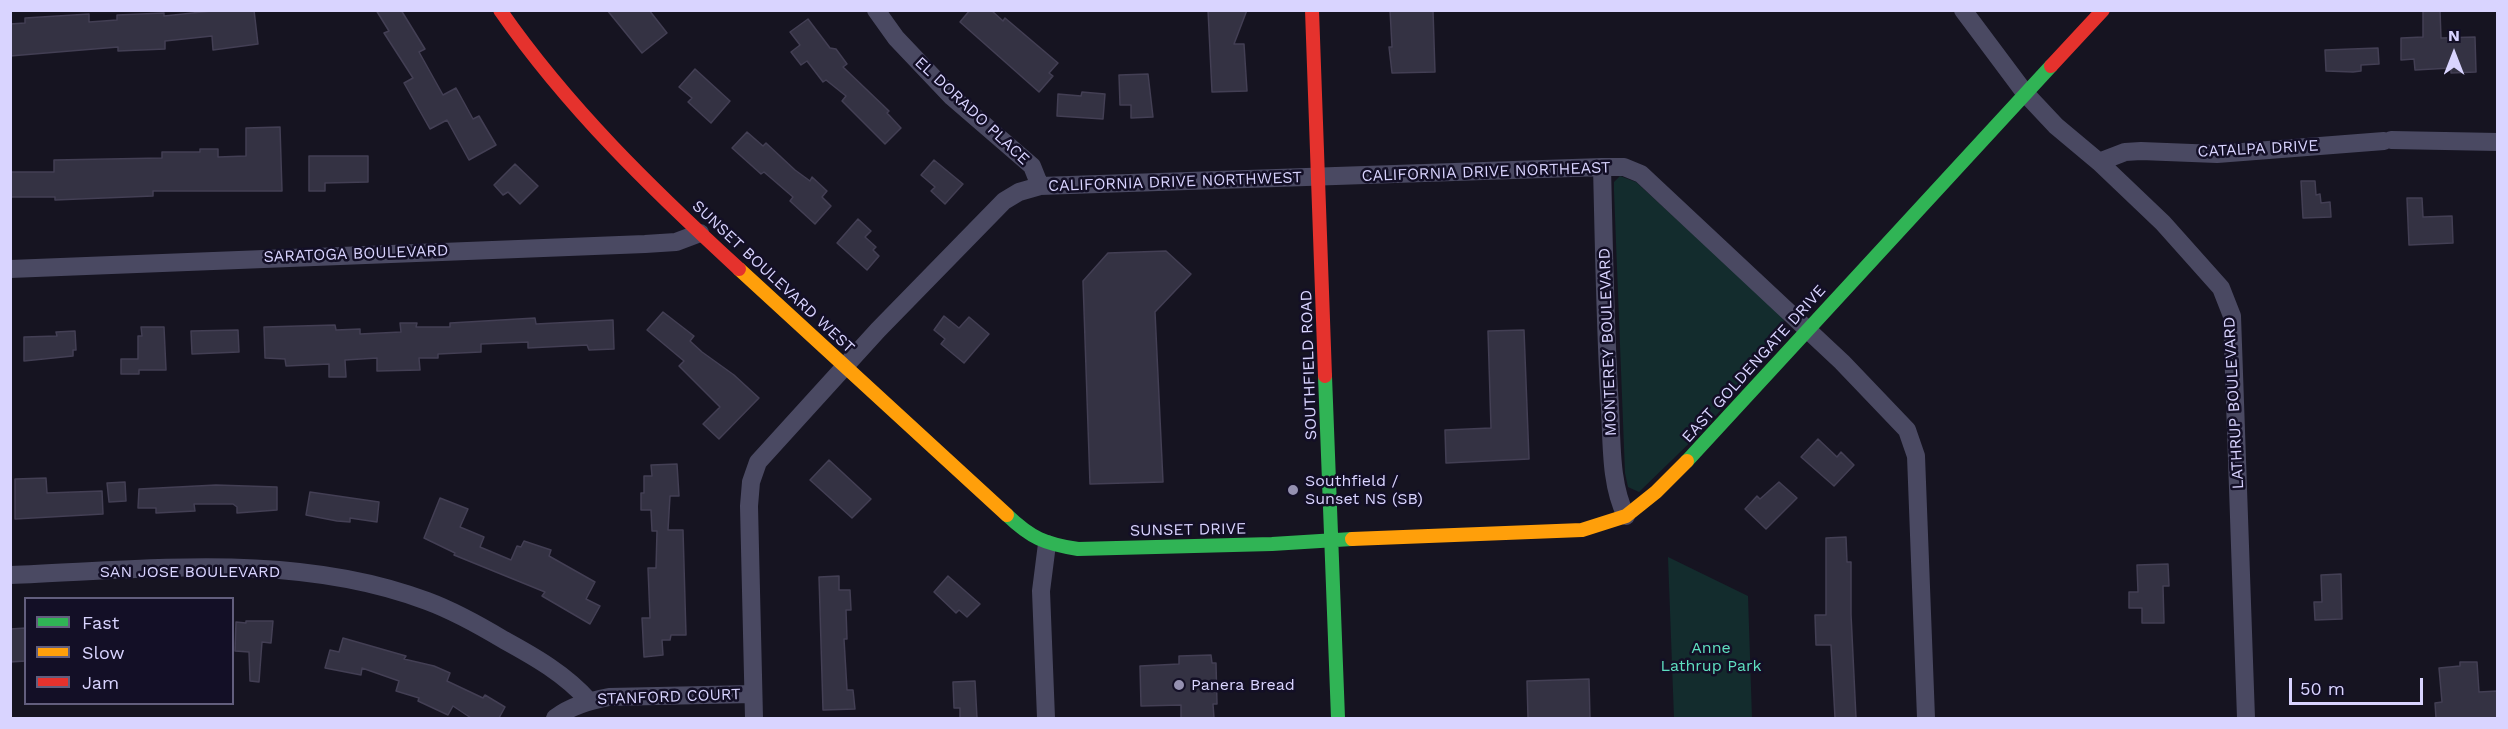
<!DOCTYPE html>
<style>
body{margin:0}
#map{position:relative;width:2508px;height:729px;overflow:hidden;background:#161421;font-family:"Work Sans",sans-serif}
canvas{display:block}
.frame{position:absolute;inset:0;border:12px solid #d9d4ff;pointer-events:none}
.legend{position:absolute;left:24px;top:597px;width:210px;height:108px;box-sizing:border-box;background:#130f26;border:2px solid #625e7d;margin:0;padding:8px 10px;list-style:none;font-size:18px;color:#d9d4ff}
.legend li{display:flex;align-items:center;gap:12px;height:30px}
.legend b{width:30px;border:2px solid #625e7d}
.north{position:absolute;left:2424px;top:24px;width:60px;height:60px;-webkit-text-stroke:4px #130f26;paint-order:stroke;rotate:0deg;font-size:16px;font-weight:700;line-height:24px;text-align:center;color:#d9d4ff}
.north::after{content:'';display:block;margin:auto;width:21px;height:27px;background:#d9d4ff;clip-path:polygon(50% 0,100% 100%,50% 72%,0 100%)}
.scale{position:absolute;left:2289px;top:678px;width:134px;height:27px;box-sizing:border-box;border:3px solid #d9d4ff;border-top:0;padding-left:8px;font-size:18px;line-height:21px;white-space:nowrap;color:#d9d4ff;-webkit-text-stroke:4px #130f26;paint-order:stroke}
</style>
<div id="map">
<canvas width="2508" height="729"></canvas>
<div class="frame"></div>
<ul class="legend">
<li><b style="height:8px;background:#30b455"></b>Fast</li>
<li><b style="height:8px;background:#ff9f0a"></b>Slow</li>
<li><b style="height:8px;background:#e5322d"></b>Jam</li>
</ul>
<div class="north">N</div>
<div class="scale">50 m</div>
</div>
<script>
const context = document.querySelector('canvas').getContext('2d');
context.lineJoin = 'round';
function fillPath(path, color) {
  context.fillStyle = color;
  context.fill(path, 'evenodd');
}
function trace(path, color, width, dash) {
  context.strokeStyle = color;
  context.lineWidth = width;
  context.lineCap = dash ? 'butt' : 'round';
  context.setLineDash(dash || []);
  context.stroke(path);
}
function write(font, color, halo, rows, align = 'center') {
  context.font = font + ' "Work Sans",sans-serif';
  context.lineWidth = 5;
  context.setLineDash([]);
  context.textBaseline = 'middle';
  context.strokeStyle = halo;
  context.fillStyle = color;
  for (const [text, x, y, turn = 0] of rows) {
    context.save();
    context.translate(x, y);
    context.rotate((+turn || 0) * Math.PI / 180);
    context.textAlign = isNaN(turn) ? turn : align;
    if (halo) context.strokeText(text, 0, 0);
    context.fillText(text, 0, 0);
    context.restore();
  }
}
fillPath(new Path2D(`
 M1620 176 1636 182 1778 312C1785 320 1787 327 1784 337L1707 426 1639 492 1628 487 1625 473 1614 191V182Z
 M1668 557 1748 596 1752 718H1674Z`), '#132c2d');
const building = new Path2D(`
 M221 10H254L258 44 213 50 212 36 165 41V49L118 51V47L10 56V24L25 23V18L89 14V22L117 20V15L164 13V16Z
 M376 10H401L425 49 419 52 443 95 456 88 473 119 479 116 496 145 469 160 447 120 430 129 404 83 413 78 384 33 389 31Z
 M607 10H649L667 33 642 53Z
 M970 10H991L1003 21 1005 18 1058 63 1049 73 1053 76 1039 92 960 22Z
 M1208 10H1247L1234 44H1244L1247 91 1212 92Z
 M1390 10H1433L1435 72 1392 73 1389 47H1392Z
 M2423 10H2440L2441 38 2475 37 2476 72 2451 73V68L2415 70 2414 59 2401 60V38L2423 37Z
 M808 19 830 48 836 49 847 64 843 67 889 111 887 113 901 128 885 144 842 101 846 96 826 80 823 82 807 61 801 65 791 52 800 45 790 32Z
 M2378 48 2379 64 2361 65V71L2353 72 2326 71 2325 50Z
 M695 69 730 101 711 123 688 102 692 98 679 87Z
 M1148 74 1153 117 1131 118V105H1120L1119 75Z
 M1082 92 1105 94 1103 119 1057 116 1058 94 1081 96Z
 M280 127 282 191H153V196L55 200V197H10V172H54V160L162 158V152H200V149H218V157L246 156V128Z
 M747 132 763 146 766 143 795 170 810 181 812 177 827 191 822 197 831 206 815 224 790 201 793 197 764 172 761 174 732 148Z
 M309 156H368V182L325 183V191H309Z
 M934 160 963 184 945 204 931 191 935 187 921 175Z
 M515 164 538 186 520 204 508 192 503 195 494 185Z
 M2301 181H2315L2316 195 2320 194 2321 203 2330 202 2331 217 2303 218Z
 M2407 198H2422L2423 217 2452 216 2453 243 2409 245Z
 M858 219 871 231 865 237 876 247 873 250 879 256 867 270 837 243Z
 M1166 251 1191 274 1155 312 1163 482 1090 484 1083 281 1108 253Z
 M663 312 694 336 690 341 702 352 734 375 759 398 719 439 703 424 720 407 679 366 684 361 647 330Z
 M944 316 959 328 969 317 989 334 964 363 941 344 945 339 934 330Z
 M535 318 536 324 613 320 614 349 589 350 587 345 528 348V342L481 344V352L438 354V358H419L420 370 377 371V358L345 360 346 377H329V364L286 366 285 359 265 358 264 327 335 325 336 330 360 329V334L401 332 400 323H417L416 327H450V323Z
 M141 327H164L166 370H139V374H121V359H138V336H142Z
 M238 330 239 352 192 354 191 331Z
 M1524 330 1529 459 1446 463 1445 430 1491 428 1488 331Z
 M75 331 76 350H73V356L24 361V337L57 336 56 332Z
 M1818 439 1837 457 1841 452 1854 465 1834 486 1801 457Z
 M829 460 871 499 852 518 810 480Z
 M677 464 679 496H670L668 530H683L686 635H671L670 640H662L663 655 644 657 642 618H650L648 568H656L657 531H652L651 510H641V493H644V476H652L651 465Z
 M46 478 47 493 102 491 103 514 15 519V479Z
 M125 482 126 501 109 502 107 483Z
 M1779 482 1797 498 1766 529 1745 509 1757 496 1760 499Z
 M216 485 277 487V510L237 513V507L233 504H194L195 511 156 513V508H138L139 489Z
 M310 492 379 502 377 522 350 518V522L337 521 306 515Z
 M440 498 468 509 460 527 484 537 480 547 511 560 517 546 521 547 524 541 551 550 549 556 595 582 586 599 600 606 590 624 542 596 545 592 454 555 455 553 424 538Z
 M1846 537 1847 562H1851V614L1856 718H1835L1831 645H1816L1815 615H1826V538Z
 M2168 564 2169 586H2163L2164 623H2142V608H2129V592H2138L2137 565Z
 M2341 574 2342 619 2315 620 2314 602H2322L2321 575Z
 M839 576V590H850L851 610H846L847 639H844L847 690H853L855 709 823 710 819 577Z
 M948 576 980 604 967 617 959 610 956 613 934 592Z
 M246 621H273L271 643 262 642 259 682 250 681 249 652 235 651 236 622 246 623Z
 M26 628V661L10 662V629Z
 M343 638 406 656 404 659 434 666 450 673 447 681 483 698 485 695 505 707 499 718H471L453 706 448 715 418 701 419 698 396 691 399 681 362 668 361 675 325 668 330 650 339 652Z
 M1211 655 1212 663H1216L1217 704H1213L1214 718H1181V705L1141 706 1140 666 1179 664V656Z
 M2460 662H2477L2479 692 2498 691V718H2436L2435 703 2442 702 2439 668 2460 666Z
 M1589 679 1590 718H1528L1527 681Z
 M975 681 977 718H960V708H954L953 682Z`);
fillPath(building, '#343243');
trace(building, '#433f54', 1.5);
trace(new Path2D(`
 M876 10 896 38 952 97 1032 166 1040 186
 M1963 10 2025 93 2056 126 2099 162 2163 223 2221 288 2232 316 2246 718
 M2391 140 2498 142
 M2099 162 2125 152 2141 151 2217 154 2384 141
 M1602 167C1604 247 1605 328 1610 408 1612 443 1610 484 1626 516
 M10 269 645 244 676 242 700 233
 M10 575C147 570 295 551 427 601 454 611 479 625 504 640 535 657 565 674 589 701
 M555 718C571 706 589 701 609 697L753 694
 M754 718 749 506 751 482 758 462 878 330 1004 201 1019 192 1040 186 1602 167H1624L1641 174 1842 362 1907 430 1916 456 1926 718
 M1046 718 1041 591 1047 544`), '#4a4962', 18);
trace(new Path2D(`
 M1325 376 1338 718
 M1687 461 2051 66
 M1007 515C1031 538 1045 544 1078 549L1272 544 1352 539`), '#30b455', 14);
trace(new Path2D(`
 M739 269 1007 515
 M1352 539 1582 530 1626 516 1656 492 1687 461`), '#ff9f0a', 14);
trace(new Path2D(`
 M500 10C568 108 652 189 739 269
 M1312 10 1325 376
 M2051 66 2103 10`), '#e5322d', 14);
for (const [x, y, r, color] of [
 [1293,490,6,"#9591b1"],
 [1179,685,6,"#9591b1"]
]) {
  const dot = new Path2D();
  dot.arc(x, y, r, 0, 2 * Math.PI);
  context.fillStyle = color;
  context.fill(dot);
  trace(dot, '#130f26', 2);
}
write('16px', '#d9d4ff', '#130f26', [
 ["EL DORADO PLACE",972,111,43],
 ["CATALPA DRIVE",2258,149,-3],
 ["CALIFORNIA DRIVE NORTHEAST",1486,172,-2],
 ["CALIFORNIA DRIVE NORTHWEST",1175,182,-2],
 ["SARATOGA BOULEVARD",356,254,-2],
 ["SUNSET BOULEVARD WEST",773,277,43],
 ["MONTEREY BOULEVARD",1608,342,-92],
 ["EAST GOLDENGATE DRIVE",1754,364,-48],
 ["SOUTHFIELD ROAD",1309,365,-92],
 ["LATHRUP BOULEVARD",2234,403,-93],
 ["SUNSET DRIVE",1188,530,-1],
 ["SAN JOSE BOULEVARD",190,572],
 ["STANFORD COURT",669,697,-2]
]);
write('16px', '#d9d4ff', '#130f26', [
 ["Southfield /",1305,481],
 ["Sunset NS (SB)",1305,499],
 ["Panera Bread",1191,685]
], 'left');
write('16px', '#5fe0c0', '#130f26', [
 ["Anne",1711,648],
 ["Lathrup Park",1711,666]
]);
</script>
